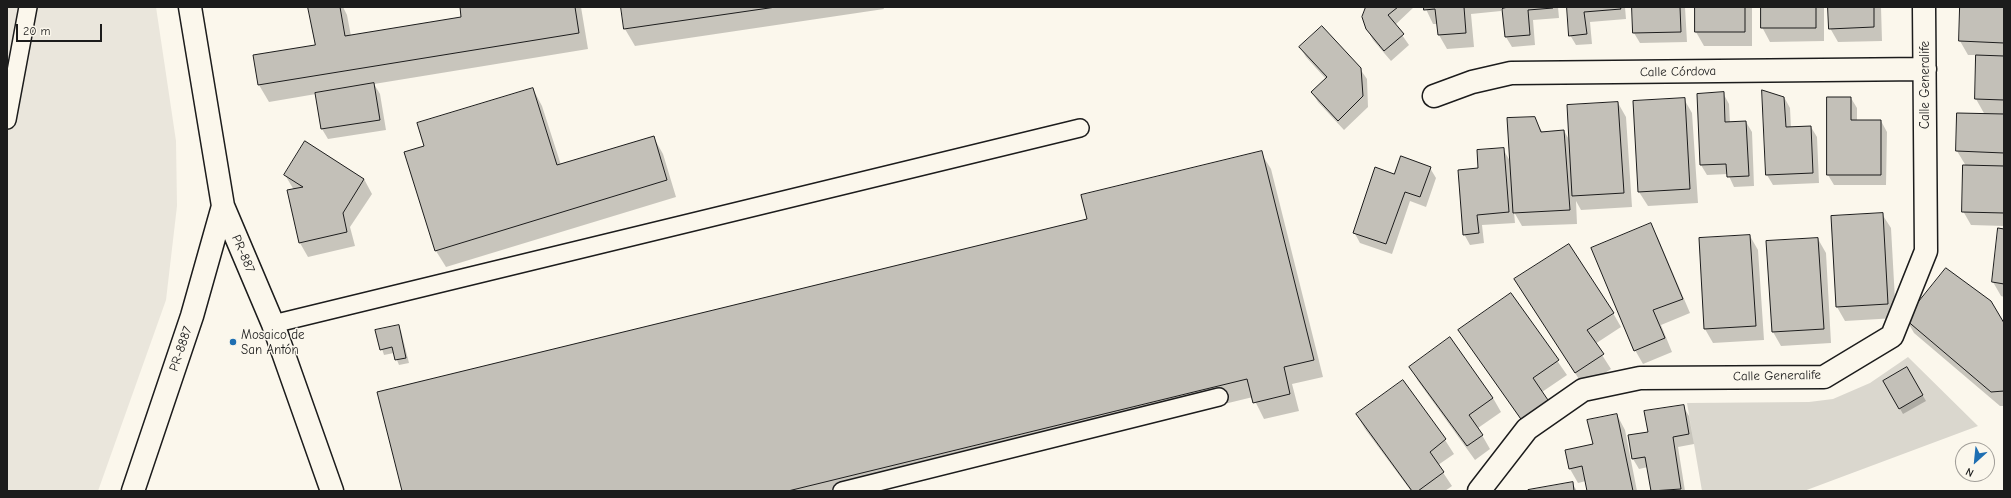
<!DOCTYPE html>
<meta charset="utf-8">
<style>
body{margin:0}
#map{position:relative;width:2011px;height:498px;overflow:hidden;background:#fbf7ec;font-family:"Comic Neue",sans-serif}
canvas{display:block}
.frame{position:absolute;inset:0;border:8px solid #1c1c1c;pointer-events:none}
.north{position:absolute;left:1955px;top:442px;width:40px;height:40px;box-sizing:border-box;background:#fbf7ec;border:1px solid #a29f99;border-radius:50%;rotate:207deg;font-size:11px;font-weight:700;line-height:16px;text-align:center;color:#1c1c1c}
.north::after{content:'';display:block;margin:auto;width:14px;height:18px;background:#1f6fb2;clip-path:polygon(50% 0,100% 100%,50% 72%,0 100%)}
.scale{position:absolute;left:16px;top:24px;width:86px;height:18px;box-sizing:border-box;border:2px solid #1c1c1c;border-top:0;padding-left:5px;font-size:12px;line-height:14px;white-space:nowrap;color:#1c1c1c;-webkit-text-stroke:3px #fbf7ec;paint-order:stroke}
</style>
<div id="map">
<canvas width="2011" height="498"></canvas>
<div class="frame"></div>
<div class="north">N</div>
<div class="scale">20 m</div>
</div>
<script>
const context = document.querySelector('canvas').getContext('2d');
context.lineJoin = 'round';
function fillPath(path, color) {
  context.fillStyle = color;
  context.fill(path, 'evenodd');
}
function trace(path, color, width, dash) {
  context.strokeStyle = color;
  context.lineWidth = width;
  context.lineCap = dash ? 'butt' : 'round';
  context.setLineDash(dash || []);
  context.stroke(path);
}
function write(font, color, halo, rows, align = 'center') {
  context.font = font + ' "Comic Neue",sans-serif';
  context.lineWidth = 3;
  context.setLineDash([]);
  context.textBaseline = 'middle';
  context.strokeStyle = halo;
  context.fillStyle = color;
  for (const [text, x, y, turn = 0] of rows) {
    context.save();
    context.translate(x, y);
    context.rotate((+turn || 0) * Math.PI / 180);
    context.textAlign = isNaN(turn) ? turn : align;
    if (halo) context.strokeText(text, 0, 0);
    context.fillText(text, 0, 0);
    context.restore();
  }
}
fillPath(new Path2D(`
 M7 7H156L176 141 177 206 166 300 98 491H7Z`), '#eae6dc');
fillPath(new Path2D(`
 M1908 357 1978 426 1804 491H1702L1687 403 1809 402 1833 399 1870 383Z`), '#dad7ce');
fillPath(new Path2D(`
 M309 7H343L347 15 351 36 462 18 461 7H581L588 49 374 84 380 94 386 130 328 139 322 129 316 94 269 102 259 85 255 56 316 46Z
 M622 7H883L884 9 635 46 625 29Z
 M1366 7H1414L1395 25 1409 45 1391 61 1373 40 1367 29Z
 M1425 7H1501V11L1471 14 1474 47 1447 49 1439 35 1438 24H1433Z
 M1512 7H1558L1559 18 1533 20 1535 45 1512 47 1506 37Z
 M1568 7H1625L1626 19 1590 22 1592 44 1576 45 1570 35Z
 M1633 7H1685L1687 42 1640 43 1634 33Z
 M1696 7H1752V46H1704L1696 32Z
 M1762 7H1824V41L1770 42 1762 27Z
 M1829 7H1881L1882 41 1838 42 1830 28Z
 M1961 7H2004V226L1971 225 1963 211 1966 166 1957 151 1985 115 1976 99 1977 55H1968L1960 41Z
 M1300 47 1360 69 1367 79 1368 107 1344 130 1318 102 1312 92 1326 79 1306 57Z
 M533 89 542 106 561 165 654 138 663 154 676 197 446 267 436 251 425 147Z
 M1723 93 1729 104 1730 123 1746 122 1752 132 1754 186 1734 187 1728 174 1707 175 1701 165 1698 94Z
 M1784 97 1790 108 1791 128 1811 127 1817 137 1819 183 1773 185 1767 175Z
 M1851 98 1857 108V121H1881L1887 132 1886 185H1834L1828 175Z
 M1684 99 1692 113 1698 203 1648 206 1639 192Z
 M1618 103 1626 117 1632 207 1581 210 1576 201 1577 224 1522 226 1514 212 1515 223 1482 225 1484 243 1470 245 1464 234 1479 169 1503 149 1510 161 1534 118 1543 133 1564 131 1570 141Z
 M306 142 364 179 372 194 350 227 355 246 308 257 300 243 294 190 285 175Z
 M1261 153 1271 169 1323 377 1292 384 1299 411 1264 419 1253 397 866 491H403Z
 M1430 168 1436 178 1426 207 1410 201 1392 254 1360 243 1354 232 1394 175Z
 M1882 214 1891 228 1896 318 1845 321 1837 307Z
 M1650 224 1658 238 1690 313 1661 325 1672 352 1643 364 1635 350Z
 M2004 230V297L2001 296 1993 282Z
 M1750 236 1758 250 1764 340 1713 343 1705 329Z
 M1818 239 1826 253 1831 343 1781 346 1773 332Z
 M1524 293 1613 313 1621 327 1595 344 1611 369 1584 387Z
 M1511 294 1567 375 1542 392 1532 435 1459 331Z
 M1906 319 2004 325V406H2000L1914 333Z
 M398 326 401 331 409 363 399 365 394 353 384 355 376 331Z
 M1410 367 1493 398 1501 412 1478 428 1490 449 1475 460 1418 381Z
 M1907 369 1926 401 1903 414 1884 381Z
 M1403 382 1445 440 1454 454 1438 465 1452 486 1445 491H1411L1365 429 1357 415Z
 M1683 406 1689 416 1694 444 1678 447 1685 491H1652L1648 467 1639 469 1633 459 1629 436 1649 433Z
 M1617 415 1625 430 1637 491H1588L1586 481 1578 483 1570 469 1566 450 1594 445Z
 M1572 483 1577 491H1529Z`), '#0003');
const building = new Path2D(`
 M308 7H340L345 36 461 17 460 7H575L579 33 258 85 253 55 315 45Z
 M621 7H776L624 29Z
 M1366 7H1398L1388 15 1404 34 1384 51 1366 29 1362 17Z
 M1424 7H1464L1466 33 1438 35 1435 9 1424 10Z
 M1508 7H1553V8L1528 10 1530 35 1505 37 1502 9Z
 M1567 7H1620L1621 9 1584 12 1587 34 1569 36Z
 M1632 7H1680L1681 32 1633 33Z
 M1695 7H1745V32H1695Z
 M1761 7H1816V28H1761Z
 M1828 7H1874V27L1829 29Z
 M1960 7H2004V43L1959 41Z
 M1322 26 1361 68 1363 96 1338 121 1311 92 1327 77 1299 47Z
 M1976 55 2004 56V100L1975 99Z
 M374 83 380 120 321 129 315 93Z
 M533 88 557 165 654 136 667 180 435 251 404 152 424 146 417 123Z
 M1762 90 1784 97 1786 127 1811 126 1813 173 1766 175Z
 M1724 92 1725 122 1746 121 1749 176 1727 177 1726 164 1700 165 1697 94Z
 M1827 97H1851V120H1881V175H1827Z
 M1685 98 1690 189 1638 192 1633 101Z
 M1618 102 1624 193 1572 196 1567 105Z
 M1957 113 2004 114V153L1956 151Z
 M1535 117 1541 132 1564 130 1570 210 1513 213 1507 118Z
 M305 141 364 179 343 213 347 232 299 243 287 190 303 187 284 175Z
 M1504 148 1509 212 1477 215 1479 233 1463 235 1458 170 1478 168 1477 150Z
 M1262 151 1314 360 1284 367 1290 394 1253 403 1247 379 788 491H402L377 392 1087 219 1081 195Z
 M1401 156 1431 167 1420 197 1405 192 1386 244 1353 233 1375 167 1394 174Z
 M1963 165 2004 166V213L1962 212Z
 M1883 213 1888 304 1836 307 1831 216Z
 M1651 223 1683 299 1653 310 1665 338 1634 351 1591 248Z
 M1998 228 2004 229V284L1992 282Z
 M1750 235 1756 326 1704 329 1699 238Z
 M1818 238 1824 329 1772 332 1766 241Z
 M1569 244 1614 313 1587 330 1604 354 1575 373 1514 279Z
 M1946 268 1991 301 2004 323V391L1991 392 1905 319Z
 M1511 293 1559 360 1533 378 1550 403 1523 422 1458 330Z
 M399 325 406 358 395 360 392 347 380 350 375 330Z
 M1450 337 1493 398 1469 415 1483 435 1467 446 1409 367Z
 M1907 367 1923 395 1899 409 1883 381Z
 M1403 380 1446 439 1430 452 1444 472 1418 491H1412L1356 414Z
 M1684 405 1689 434 1673 437 1681 489 1651 491 1645 457 1632 459 1628 435 1648 432 1644 411Z
 M1617 414 1633 491H1587L1582 466 1569 469 1565 450 1593 444 1587 420Z
 M1573 482 1574 491H1528V490Z`);
fillPath(building, '#c3c0b8');
trace(building, '#1c1c1c', 1);
const lane = new Path2D(`
 M7 120 28 7
 M273 324 1080 128
 M842 491 1219 397`);
const street = new Path2D(`
 M1434 96 1472 82 1511 73 1925 69
 M1479 491 1527 429 1583 390 1640 378 1824 377 1892 336 1926 251 1924 7`);
const secondary = new Path2D(`
 M190 7 223 206 273 324 332 491
 M133 491 192 316 223 206`);
trace(lane, '#1c1c1c', 20);
trace(street, '#1c1c1c', 25);
trace(secondary, '#1c1c1c', 25);
trace(lane, '#fbf7ec', 17);
trace(street, '#fbf7ec', 22);
trace(secondary, '#fbf7ec', 22);
for (const [x, y, r, color] of [
 [233,342,4,"#1f6fb2"]
]) {
  const dot = new Path2D();
  dot.arc(x, y, r, 0, 2 * Math.PI);
  context.fillStyle = color;
  context.fill(dot);
  trace(dot, '#fbf7ec', 1.5);
}
write('13px', '#1c1c1c', '#fbf7ec', [
 ["Calle Córdova",1678,72,-1],
 ["Calle Generalife",1925,85,-90],
 ["PR-887",243,254,67],
 ["PR-8887",181,349,-71],
 ["Calle Generalife",1777,376,-1]
]);
write('13px', '#1c1c1c', '#fbf7ec', [
 ["Mosaico de",241,335],
 ["San Antón",241,350]
], 'left');
</script>
